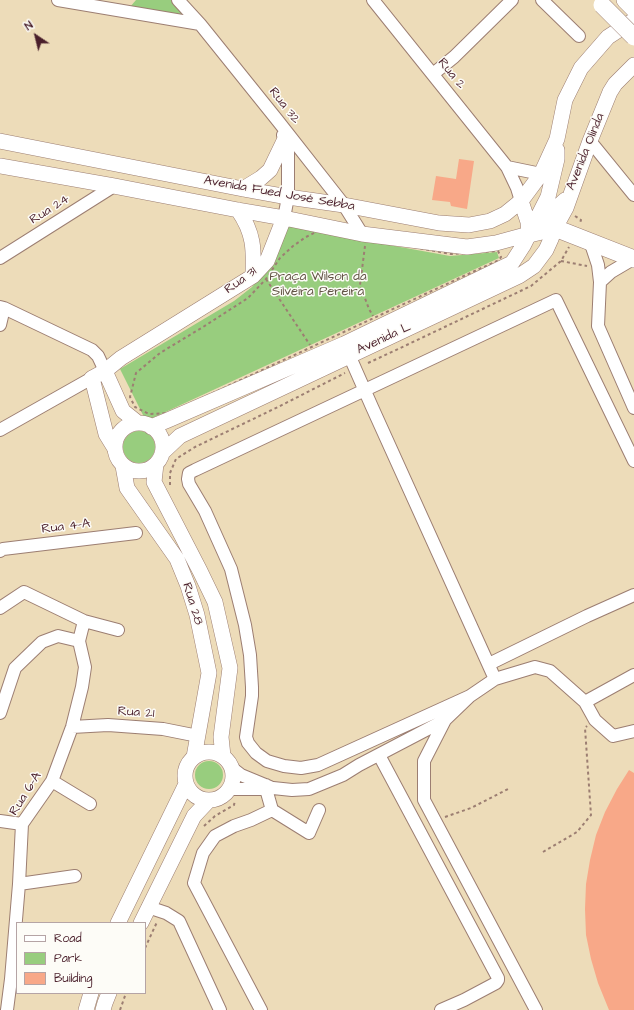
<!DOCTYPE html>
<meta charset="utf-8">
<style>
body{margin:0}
#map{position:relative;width:634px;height:1010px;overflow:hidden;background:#eddcb9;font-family:"Architects Daughter",sans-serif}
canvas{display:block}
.legend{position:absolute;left:16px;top:922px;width:130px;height:72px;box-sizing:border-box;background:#fdfcf7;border:1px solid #b5a4a5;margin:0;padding:5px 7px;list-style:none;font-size:12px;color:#4a1f2b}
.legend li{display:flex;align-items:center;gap:8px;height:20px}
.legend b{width:20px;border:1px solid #b5a4a5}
.north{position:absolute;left:16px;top:16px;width:40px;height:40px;-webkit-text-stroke:3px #fdfcf7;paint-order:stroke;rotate:325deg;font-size:11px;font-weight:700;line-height:16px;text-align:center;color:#4a1f2b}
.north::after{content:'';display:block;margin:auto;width:14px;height:18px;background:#4a1f2b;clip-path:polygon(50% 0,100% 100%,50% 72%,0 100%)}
</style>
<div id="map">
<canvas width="634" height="1010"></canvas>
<ul class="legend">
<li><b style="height:5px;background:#fff"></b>Road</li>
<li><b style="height:11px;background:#98cd7e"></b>Park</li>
<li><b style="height:11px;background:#f8a888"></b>Building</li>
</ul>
<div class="north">N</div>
</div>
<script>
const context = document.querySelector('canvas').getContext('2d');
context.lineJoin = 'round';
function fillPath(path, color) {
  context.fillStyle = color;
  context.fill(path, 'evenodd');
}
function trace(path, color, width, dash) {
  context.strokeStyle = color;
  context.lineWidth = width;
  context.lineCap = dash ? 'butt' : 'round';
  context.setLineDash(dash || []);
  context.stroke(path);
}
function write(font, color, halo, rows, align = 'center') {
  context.font = font + ' "Architects Daughter",sans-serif';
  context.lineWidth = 3;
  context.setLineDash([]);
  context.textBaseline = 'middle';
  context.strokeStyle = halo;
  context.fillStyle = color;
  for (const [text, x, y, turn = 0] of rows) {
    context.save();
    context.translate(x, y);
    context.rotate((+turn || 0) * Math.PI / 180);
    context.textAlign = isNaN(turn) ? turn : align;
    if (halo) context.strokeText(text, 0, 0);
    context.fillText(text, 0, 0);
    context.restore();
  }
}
fillPath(new Path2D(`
 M136 0H171L183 15 130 7Z
 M288 225 323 233 450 256 497 252 499 258 146 421 120 369 234 301 252 287 271 263Z
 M123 447a16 16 0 1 1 32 0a16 16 0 1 1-32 0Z
 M195 775a14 14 0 1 1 28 0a14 14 0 1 1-28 0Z`), '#98cd7e');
fillPath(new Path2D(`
 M459 159 474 161 467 209 451 206 450 202 432 200 436 176 456 179Z
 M629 770 634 773V1010H609L598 983 591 959 586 935 585 909 586 884 590 860 596 835 605 812 617 789Z`), '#f8a888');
const minor = new Path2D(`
 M58 0 200 24
 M178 0 200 24 278 121 344 205 362 234
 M373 0 507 167 541 174
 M542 0 579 36
 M433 74 454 57 512 0
 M283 135 288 151V197L284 218
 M590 141 634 195
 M507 167 517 188 521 201
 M590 241 598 265 600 282 598 326 634 408
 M0 258 114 186
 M600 282 611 272 633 259
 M0 307 4 308 92 350 98 356 105 371
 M0 325 4 308
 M346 348 372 407 495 679
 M0 430 92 378
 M0 551 3 549 136 533
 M0 608 24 592 84 621 118 630
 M489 664 587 616 634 595
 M470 696 318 765 301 768 284 766 267 761 256 753 248 743 246 737 252 696V687L250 655 245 625 231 569 205 511 189 484 188 479 189 473 195 470 556 300 634 461
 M585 702 634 675
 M0 713 15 668 42 642 58 636 79 641
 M72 727 108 725 163 729 198 736
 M379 755 498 978V980L496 983 464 1000 441 1010
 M232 768 241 775 270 787
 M52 781 90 804
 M266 785V789L272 810 309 833 319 810
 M229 789H266L273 788 292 790 309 789 343 775 359 765 445 720
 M0 821 22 824
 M19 884 75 876
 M148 907 166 913 179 921 220 1010
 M7 1010 11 979 19 884 22 824 52 781 72 727 82 687 85 667 79 641 84 621
 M261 1010 194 883 203 853 215 836 234 826 251 820 272 810
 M536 1010 424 800V761L445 720 470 696 495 679 535 667 550 671 585 702 595 720 613 736 634 731`);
const major = new Path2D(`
 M0 141 243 189 288 197 344 205 439 223 469 225 490 221 505 214 521 201 541 174 557 139 565 100 581 68 608 37 631 22 634 21
 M0 166 114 186 238 210 284 218 362 234 467 247 496 243 529 234 565 200
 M243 189 261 178 270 170 284 141
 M521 201 528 222 529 234
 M238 210C254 233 254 249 253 276
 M105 371 123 411 138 423
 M115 447a24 24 0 1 1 48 0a24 24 0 1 1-48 0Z
 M151 427 168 420 344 344 512 263 523 246 548 197 557 159V150
 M114 447 106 434 92 378 105 371 121 358 253 276 267 261 284 218
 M163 452 180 436 519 276 534 266 546 250 551 239 555 228 566 208 590 141 610 92 615 84 634 65
 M156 464 154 482 200 571 215 602 230 668 221 737 223 756
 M123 466 127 488 177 559 188 586 197 615 209 673 194 757
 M185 776a24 24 0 1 1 48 0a24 24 0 1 1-48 0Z
 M118 923 186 784
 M141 923 194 816 209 800
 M86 1010 91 993
 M103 1010 105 1003 109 993`);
const highway = new Path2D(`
 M625 0 634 9
 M529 234 555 228 634 259`);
trace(minor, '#9c7e72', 14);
trace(major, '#9c7e72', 16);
trace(highway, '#9c7e72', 18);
trace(new Path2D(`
 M575 216 581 220 580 223
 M320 230 451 254 498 251 501 257 499 260 466 275 170 413 149 414 135 407 130 397 136 373 160 353 203 327 248 298 266 279 280 258 293 246 306 237Z
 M365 246 360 285 369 309 373 316
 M561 261 587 266
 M266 279 310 345
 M368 363 394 351 531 286 561 261 569 247
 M170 485V473L176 459 195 447 278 407 345 373
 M445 817 471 808 510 788
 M204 826 215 816 234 805 235 800
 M543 852 577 832 591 815 585 728 587 726
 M145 948 157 922
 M120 1010 126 993`), '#9c7e72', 2, [3, 3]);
trace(minor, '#fff', 12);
trace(major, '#fff', 15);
trace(highway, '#fff', 17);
const highwayBridge = new Path2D(`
 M602 5 634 37`);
trace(highwayBridge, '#9c7e72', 18, []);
trace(highwayBridge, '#fff', 17);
write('13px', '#4a1f2b', '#fdfcf7', [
 ["Rua 2",451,74,51],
 ["Rua 32",284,106,52],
 ["Avenida Olinda",586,152,-68],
 ["Avenida Fued José Sebba",279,194,10],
 ["Rua 24",50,210,-32],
 ["Rua 31",241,281,-36],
 ["Avenida L",384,339,-25],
 ["Rua 4-A",66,527,-7],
 ["Rua 28",192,604,73],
 ["Rua 21",136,713,4],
 ["Rua 6-A",26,794,-58]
]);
write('13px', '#615344', '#fdfcf7', [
 ["Praça Wilson da",318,277],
 ["Silveira Pereira",318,292]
]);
</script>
